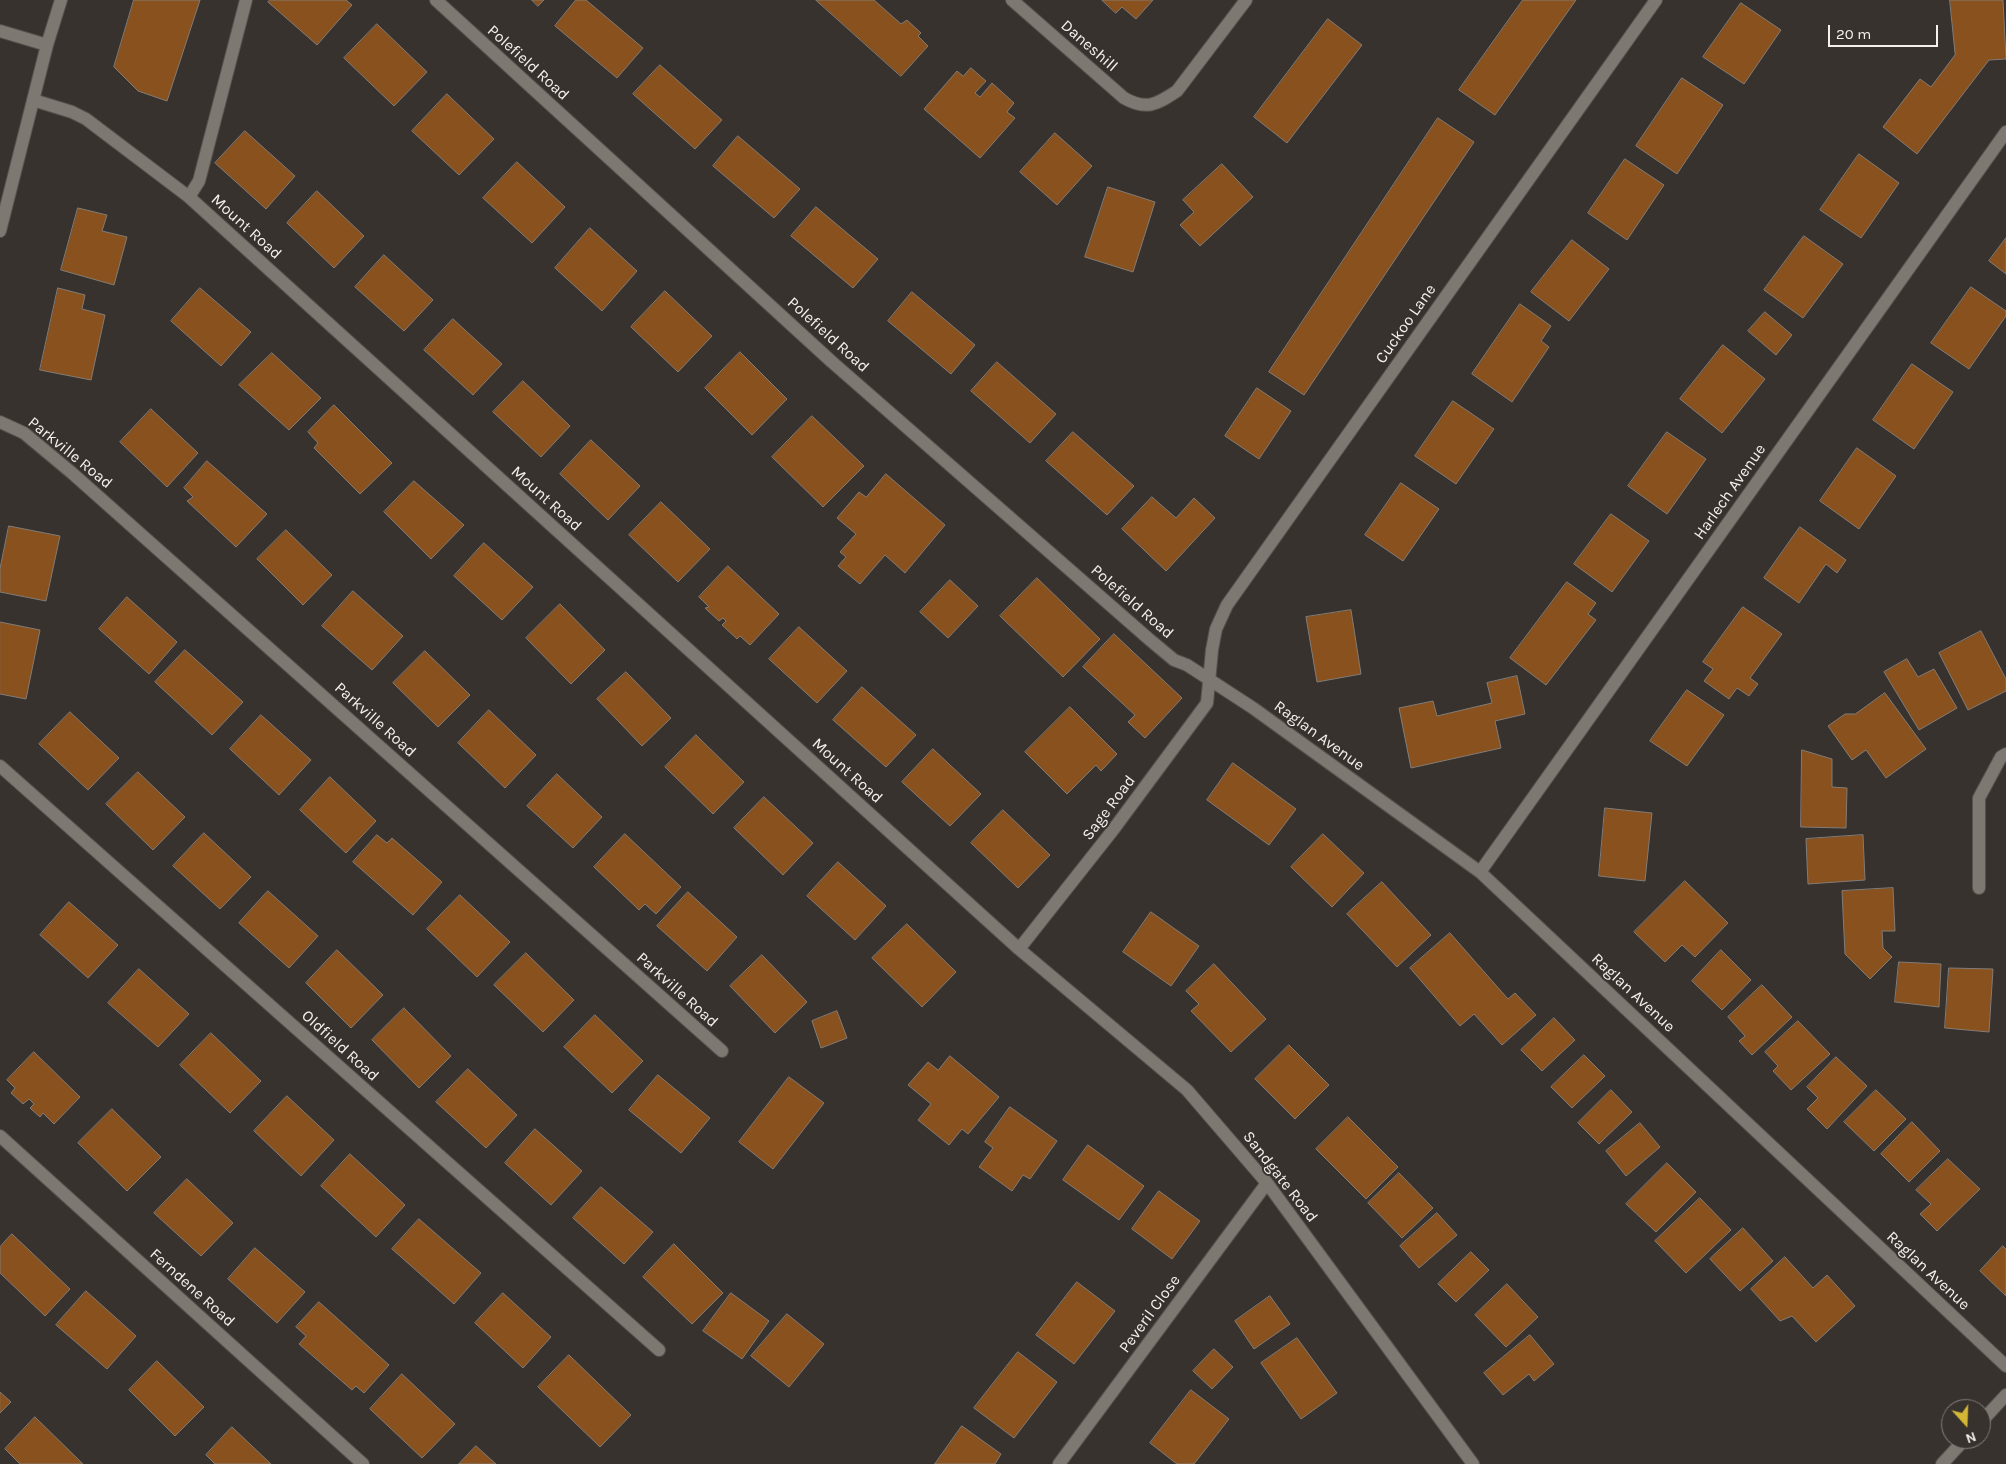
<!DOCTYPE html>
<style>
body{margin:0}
#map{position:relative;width:2006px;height:1464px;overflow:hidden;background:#38322e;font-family:Karla,sans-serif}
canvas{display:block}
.north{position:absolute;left:1941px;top:1399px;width:50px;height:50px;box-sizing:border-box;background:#38322e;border:1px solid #837e7b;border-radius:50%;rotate:160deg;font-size:14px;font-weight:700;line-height:20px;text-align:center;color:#f4f0ee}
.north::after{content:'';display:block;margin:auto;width:18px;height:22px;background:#d4b635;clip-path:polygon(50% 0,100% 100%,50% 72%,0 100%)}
.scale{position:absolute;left:1828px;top:25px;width:110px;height:22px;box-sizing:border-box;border:2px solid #f4f0ee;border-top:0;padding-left:6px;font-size:15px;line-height:18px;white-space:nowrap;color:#f4f0ee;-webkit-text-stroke:4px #38322e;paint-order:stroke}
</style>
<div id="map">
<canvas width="2006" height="1464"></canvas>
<div class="north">N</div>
<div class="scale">20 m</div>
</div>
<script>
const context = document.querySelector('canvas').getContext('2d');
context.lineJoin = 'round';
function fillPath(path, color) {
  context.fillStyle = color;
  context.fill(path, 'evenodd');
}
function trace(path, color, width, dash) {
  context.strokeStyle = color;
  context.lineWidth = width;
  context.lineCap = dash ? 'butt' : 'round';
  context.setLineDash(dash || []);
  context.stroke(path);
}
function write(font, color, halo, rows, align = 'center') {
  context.font = font + ' Karla,sans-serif';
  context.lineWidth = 4;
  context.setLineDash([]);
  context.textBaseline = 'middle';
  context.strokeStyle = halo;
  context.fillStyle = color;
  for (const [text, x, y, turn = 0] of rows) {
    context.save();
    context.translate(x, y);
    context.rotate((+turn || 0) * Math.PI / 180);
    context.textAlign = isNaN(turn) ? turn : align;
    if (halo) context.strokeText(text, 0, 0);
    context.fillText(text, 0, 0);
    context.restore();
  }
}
const building = new Path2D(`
 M134 0H200L167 101 138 91 114 67Z
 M270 0H346L352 5 317 45 268 2Z
 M532 0H544L538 6Z
 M576 0H586L643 48 617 78 555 26Z
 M816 0H874L901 24 907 20 921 33 918 36 928 46 901 76Z
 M1102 0H1153L1136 19 1122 7 1116 13Z
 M1523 0H1576L1495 115 1459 90Z
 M1950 0H2003L2006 59 1989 60 1917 154 1883 127 1920 79 1931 87 1955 55Z
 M1741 3 1781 30 1744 84 1703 57Z
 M1328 19 1362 45 1287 143 1254 117Z
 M377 24 427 72 394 106 344 58Z
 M660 65 722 120 695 149 633 94Z
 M971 68 986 81 975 93 980 97 992 83 1014 103 1007 112 1015 118 980 158 924 109 957 71 963 76Z
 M1682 78 1723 105 1677 174 1636 146Z
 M447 94 494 139 459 175 412 131Z
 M1438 118 1474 142 1304 395 1269 372Z
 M245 131 295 176 266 209 215 163Z
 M1055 133 1092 166 1057 205 1020 172Z
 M738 136 800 189 774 218 713 166Z
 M1859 154 1899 183 1861 238 1820 210Z
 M1625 159 1664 185 1627 240 1588 213Z
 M517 162 565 207 532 243 483 198Z
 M1222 164 1253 197 1200 246 1180 225 1194 212 1183 200Z
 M1108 187 1155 202 1133 272 1085 257Z
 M317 191 364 236 334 268 287 223Z
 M816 207 878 259 853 288 791 236Z
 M78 208 107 215 102 231 127 237 114 285 61 270Z
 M590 228 637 271 602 311 555 268Z
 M1804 236 1843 264 1803 318 1764 290Z
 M2006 238V274L1989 261Z
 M1572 240 1609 269 1569 321 1531 292Z
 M384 255 433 300 404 331 355 287Z
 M1971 287 2006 311V316L1969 369 1931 343Z
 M58 288 85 295 82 309 105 315 91 380 40 370Z
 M200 288 251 332 221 366 171 321Z
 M665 291 712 336 678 372 631 327Z
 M912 292 975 345 951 374 888 321Z
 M1520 304 1551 326 1541 341 1549 347 1512 402 1472 374Z
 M1765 312 1792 335 1776 355 1748 331Z
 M453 319 502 364 473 395 424 350Z
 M1723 345 1765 379 1722 433 1680 399Z
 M740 352 787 399 752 435 705 388Z
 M272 353 321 398 289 430 239 385Z
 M997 362 1056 414 1030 443 971 391Z
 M1912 364 1953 392 1914 449 1873 420Z
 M523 381 570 426 541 457 493 412Z
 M1257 388 1291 411 1259 459 1225 436Z
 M1453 401 1494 429 1456 484 1415 456Z
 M334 405 392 463 360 494 314 448 318 443 308 432Z
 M151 409 198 453 167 487 120 442Z
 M812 416 864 466 823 507 772 457Z
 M1073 432 1134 486 1107 515 1046 461Z
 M1667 432 1706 459 1667 514 1628 486Z
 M591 440 640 486 608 520 560 474Z
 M1857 448 1896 476 1859 529 1820 501Z
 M207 461 267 514 236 547 187 501 193 497 184 488Z
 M886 474 945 525 905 573 885 555 860 584 838 566 846 557 840 552 856 534 837 518 859 492 866 497Z
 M414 481 464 525 431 559 384 512Z
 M1401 483 1439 509 1403 561 1365 535Z
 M1152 497 1176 518 1194 498 1215 518 1166 571 1122 529Z
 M661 502 710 549 678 582 629 535Z
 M1611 514 1649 541 1612 592 1574 564Z
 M9 526 60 536 46 601 0 592V569Z
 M1800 527 1846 560 1837 573 1826 564 1799 603 1764 578Z
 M286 530 332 575 303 605 257 559Z
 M484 543 533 587 502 620 454 576Z
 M728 566 779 614 750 645 740 636 737 639 722 625 726 621 723 618 719 621 705 608 709 607 699 597Z
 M1037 578 1100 639 1063 677 1000 616Z
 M950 580 978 606 948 638 920 612Z
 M1567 582 1596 603 1588 614 1596 620 1546 685 1510 658Z
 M353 591 403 636 372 670 322 626Z
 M127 597 177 642 149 674 99 629Z
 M560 604 605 650 571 684 526 638Z
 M1743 607 1782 634 1750 678 1758 684 1749 696 1737 688 1729 699 1704 681 1713 669 1703 662Z
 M1351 610 1361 674 1317 682 1306 617Z
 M0 622 40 630 26 699 0 694Z
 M799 627 847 671 817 703 769 659Z
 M1981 631 2006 679V691L1968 710 1939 653Z
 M1114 634 1182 698 1145 738 1128 722 1135 715 1083 667Z
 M185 650 243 702 212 735 155 682Z
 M425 651 470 695 438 727 393 683Z
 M1907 659 1918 677 1934 669 1957 708 1919 730 1884 672Z
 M626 672 671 718 642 746 597 699Z
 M1517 676 1525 714 1495 721 1501 748 1411 768 1399 708 1433 701 1437 716 1492 703 1487 683Z
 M862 687 916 735 886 767 833 720Z
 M1687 690 1724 715 1687 766 1650 741Z
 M1885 693 1926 749 1886 778 1866 750 1852 760 1828 726 1845 714H1855Z
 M1070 707 1117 754 1101 771 1096 765 1067 794 1025 752Z
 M489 710 536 755 505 788 458 743Z
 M70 712 119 758 88 790 39 744Z
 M261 715 311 760 279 795 230 749Z
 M696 735 744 782 713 814 665 767Z
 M933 749 981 794 950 826 902 782Z
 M1802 750 1832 759V787L1847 788 1846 828 1801 827Z
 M1233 763 1296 809 1269 845 1207 800Z
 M138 772 185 817 153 850 106 804Z
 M557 774 602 817 573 848 527 806Z
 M330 777 376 821 346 853 300 810Z
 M764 797 813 843 783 875 734 828Z
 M1605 808 1652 813 1645 881 1599 876Z
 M1003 810 1050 855 1018 888 971 843Z
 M204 833 251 877 220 909 173 866Z
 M625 834 681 887 656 914 645 904 639 910 594 867Z
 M1323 834 1364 873 1332 907 1291 867Z
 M377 835 387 843 392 838 442 882 413 915 353 862Z
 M1863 835 1865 880 1808 884 1806 839Z
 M838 862 886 906 855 940 807 896Z
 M1685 881 1728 923 1695 957 1682 945 1665 962 1634 932Z
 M1382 882 1431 935 1397 967 1347 914Z
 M1893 888 1895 931H1882L1883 948 1892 957 1870 979 1845 954 1842 891Z
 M268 891 318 936 289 968 239 923Z
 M688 892 737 937 707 971 657 926Z
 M460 895 510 942 477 977 427 929Z
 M69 902 118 945 88 978 40 935Z
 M1151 912 1199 946 1171 986 1123 952Z
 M907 924 956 972 922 1007 872 958Z
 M1450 933 1508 999 1515 993 1536 1015 1502 1045 1474 1014 1460 1026 1410 968Z
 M337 950 383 995 351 1028 306 983Z
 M1721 950 1751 980 1722 1010 1692 981Z
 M526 953 574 1000 543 1032 494 985Z
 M762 955 807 1002 775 1033 730 986Z
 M1899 962 1941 964 1939 1007 1895 1002Z
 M1214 964 1266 1019 1231 1052 1191 1011 1199 1004 1186 991Z
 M1949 968 1993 969 1989 1032 1945 1028Z
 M139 969 189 1014 158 1047 108 1003Z
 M1762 985 1792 1017 1752 1055 1739 1041 1745 1036 1728 1017Z
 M404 1008 451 1056 419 1088 372 1040Z
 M837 1011 847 1038 821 1048 812 1021Z
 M595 1015 643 1061 612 1093 564 1047Z
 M1554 1018 1575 1040 1542 1071 1521 1050Z
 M1798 1021 1830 1054 1791 1090 1773 1071 1778 1066 1765 1052Z
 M211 1033 261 1081 230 1113 180 1065Z
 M1289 1045 1329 1085 1295 1119 1255 1079Z
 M34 1052 80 1097 54 1124 43 1113 40 1117 30 1108 34 1104 29 1099 23 1104 11 1093 15 1088 7 1080Z
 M1584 1055 1605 1076 1572 1108 1551 1087Z
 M950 1056 999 1097 968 1134 962 1129 949 1145 918 1120 931 1104 908 1085 928 1062 938 1070Z
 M1836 1057 1867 1086 1827 1129 1807 1109 1818 1098 1807 1087Z
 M468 1069 517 1115 486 1148 436 1102Z
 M658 1075 710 1118 681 1153 629 1110Z
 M789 1077 824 1103 773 1169 739 1142Z
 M1611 1090 1632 1112 1599 1144 1578 1123Z
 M1876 1090 1906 1119 1874 1151 1844 1122Z
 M287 1096 334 1140 301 1176 254 1131Z
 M1010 1107 1057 1141 1030 1179 1023 1175 1012 1191 979 1167 993 1148 985 1142Z
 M112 1109 161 1157 127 1191 78 1143Z
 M1348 1117 1398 1167 1366 1199 1316 1149Z
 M1912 1122 1940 1151 1909 1182 1881 1154Z
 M1640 1123 1660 1147 1626 1176 1606 1151Z
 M535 1129 582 1171 551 1205 505 1163Z
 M1088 1145 1144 1186 1119 1220 1063 1180Z
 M350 1154 405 1205 376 1237 321 1186Z
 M1948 1159 1980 1189 1937 1231 1920 1214 1931 1204 1916 1190Z
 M1667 1163 1696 1192 1656 1232 1626 1204Z
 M1399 1173 1433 1208 1402 1238 1368 1203Z
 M187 1179 233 1223 201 1256 154 1213Z
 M601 1187 653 1232 624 1264 573 1218Z
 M1159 1191 1200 1221 1172 1259 1132 1229Z
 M1700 1198 1731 1230 1686 1273 1655 1241Z
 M1437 1213 1457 1235 1419 1268 1400 1246Z
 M419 1219 481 1273 454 1304 392 1249Z
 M1743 1228 1773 1261 1740 1291 1710 1259Z
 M12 1234 70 1289 45 1316 0 1273V1247Z
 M674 1244 723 1293 692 1324 643 1277Z
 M2003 1246 2006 1249V1296L1980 1271Z
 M255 1248 305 1292 277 1323 228 1279Z
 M1471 1252 1489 1270 1456 1302 1438 1284Z
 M1785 1257 1813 1288 1827 1275 1855 1306 1816 1342 1792 1316 1780 1321 1751 1289Z
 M1077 1282 1115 1311 1074 1364 1036 1335Z
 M1507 1284 1538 1317 1506 1347 1475 1315Z
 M86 1291 136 1336 107 1369 56 1325Z
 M503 1293 551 1337 523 1368 475 1323Z
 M731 1293 769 1321 742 1359 703 1331Z
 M1270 1296 1290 1324 1254 1349 1235 1321Z
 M319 1302 389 1365 364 1393 356 1386 352 1390 299 1344 306 1336 296 1327Z
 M787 1314 824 1344 789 1387 751 1356Z
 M1530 1335 1554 1364 1534 1381 1529 1374 1503 1395 1484 1373Z
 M1297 1338 1337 1393 1301 1419 1261 1363Z
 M1214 1349 1233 1367 1212 1389 1193 1371Z
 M1018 1352 1057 1382 1014 1438 974 1408Z
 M569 1355 631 1415 600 1447 538 1387Z
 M157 1361 204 1407 175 1436 129 1390Z
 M402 1374 455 1424 422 1458 370 1409Z
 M1191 1390 1229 1419 1194 1464H1177L1150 1443Z
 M0 1392 11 1402 0 1413Z
 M35 1417 83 1464H20L5 1449Z
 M962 1426 1001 1454 995 1464H935Z
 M232 1427 271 1464H215L206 1455Z
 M476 1446 496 1464H459Z`);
fillPath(building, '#89511d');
trace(building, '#827c77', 1);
const service = new Path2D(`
 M189 197 199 181 246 0`);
const minor = new Path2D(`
 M436 0 832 362 1150 640 1174 660 1187 665 1253 708 1480 872 2006 1366
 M1012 0 1124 98C1147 111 1157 104 1177 91L1246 0
 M0 31 47 45
 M33 100 72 112 86 119 189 197 1019 949 1187 1090 1267 1183 1473 1464
 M0 231 47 45 61 0
 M0 422 24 433 72 473 722 1051
 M0 766 659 1350
 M1480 872 2006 132
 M1979 888V798L2001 757 2006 754
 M1019 949 1113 830 1207 703 1212 650 1216 629 1227 605 1656 0
 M0 1136 363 1464
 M1981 1422 2006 1395
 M1059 1464 1267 1183
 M1942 1464 1965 1439`);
trace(service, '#56524e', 14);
trace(minor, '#56524e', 14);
trace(service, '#7e7873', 12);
trace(minor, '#7e7873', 12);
write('16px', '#f4f0ee', '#38322e', [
 ["Daneshill",1089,46,41],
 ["Polefield Road",528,63,42],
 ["Mount Road",246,227,42],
 ["Cuckoo Lane",1406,324,-55],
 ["Polefield Road",828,335,42],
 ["Parkville Road",70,453,39],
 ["Harlech Avenue",1730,492,-55],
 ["Mount Road",546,499,42],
 ["Polefield Road",1132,602,41],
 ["Parkville Road",375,720,42],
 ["Raglan Avenue",1319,736,36],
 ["Mount Road",847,771,42],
 ["Sage Road",1109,808,-53],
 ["Parkville Road",677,990,42],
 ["Raglan Avenue",1633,993,43],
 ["Oldfield Road",340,1046,42],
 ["Sandgate Road",1280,1177,52],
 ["Raglan Avenue",1928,1271,43],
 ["Ferndene Road",192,1288,42],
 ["Peveril Close",1150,1314,-54]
]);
</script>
